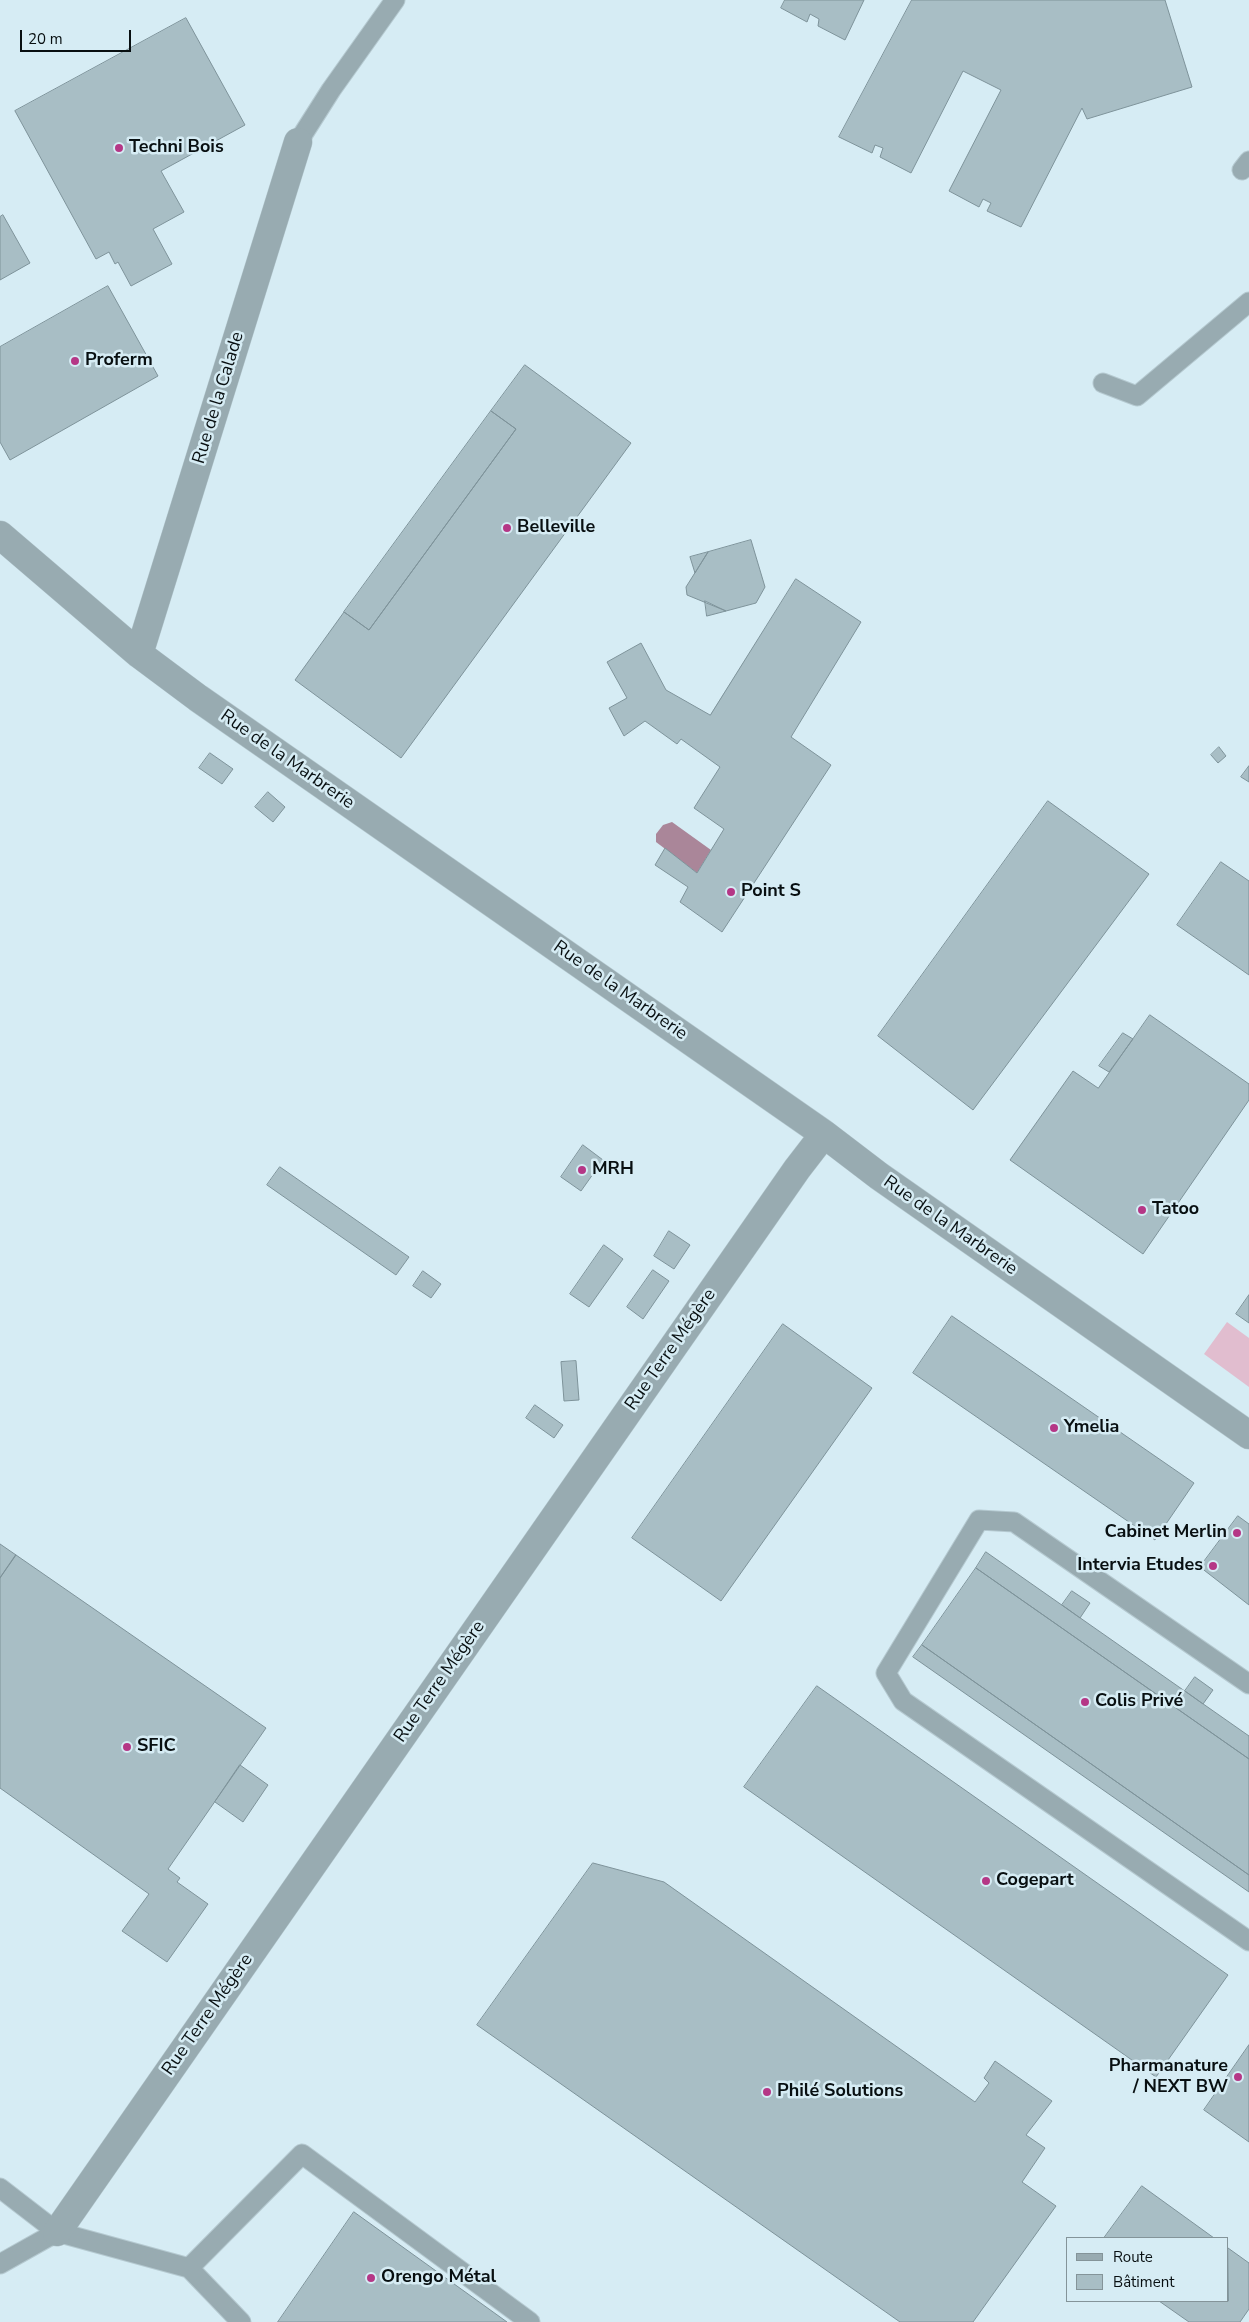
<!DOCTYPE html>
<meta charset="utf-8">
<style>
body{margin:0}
#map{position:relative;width:1249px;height:2322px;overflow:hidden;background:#d6ecf4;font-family:"Nunito Sans",sans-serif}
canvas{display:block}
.legend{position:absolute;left:1066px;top:2237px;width:162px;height:65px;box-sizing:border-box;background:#d6ecf4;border:1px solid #849499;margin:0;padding:6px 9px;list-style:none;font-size:15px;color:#080f11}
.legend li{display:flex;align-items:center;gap:10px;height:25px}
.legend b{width:25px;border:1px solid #849499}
.scale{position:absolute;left:20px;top:30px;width:111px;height:22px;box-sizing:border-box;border:2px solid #080f11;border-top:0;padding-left:6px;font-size:15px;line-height:18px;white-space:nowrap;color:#080f11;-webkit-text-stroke:4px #d6ecf4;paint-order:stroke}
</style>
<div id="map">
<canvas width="1249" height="2322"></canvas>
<ul class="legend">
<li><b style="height:6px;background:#98abb1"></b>Route</li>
<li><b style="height:14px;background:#a8bec5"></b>Bâtiment</li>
</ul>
<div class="scale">20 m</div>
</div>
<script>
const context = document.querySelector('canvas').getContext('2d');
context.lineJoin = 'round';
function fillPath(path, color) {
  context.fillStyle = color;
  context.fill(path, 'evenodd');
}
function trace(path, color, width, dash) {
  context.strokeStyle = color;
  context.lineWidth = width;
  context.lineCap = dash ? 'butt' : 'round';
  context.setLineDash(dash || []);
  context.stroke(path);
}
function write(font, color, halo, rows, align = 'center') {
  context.font = font + ' "Nunito Sans",sans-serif';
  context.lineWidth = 5;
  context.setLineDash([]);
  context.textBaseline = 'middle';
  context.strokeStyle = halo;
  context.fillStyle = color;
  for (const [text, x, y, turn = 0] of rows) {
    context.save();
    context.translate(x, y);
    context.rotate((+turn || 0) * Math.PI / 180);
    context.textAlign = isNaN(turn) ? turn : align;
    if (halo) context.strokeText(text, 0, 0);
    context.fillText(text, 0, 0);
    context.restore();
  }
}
fillPath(new Path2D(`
 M1227 1322 1249 1338V1387L1204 1354Z`), '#e1bdcf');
fillPath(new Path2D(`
 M672 822 711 850 697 873 656 842V834L663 825Z`), '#aa8699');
const building = new Path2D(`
 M785 0H864L845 40 818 26 819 19 810 14 807 22 781 8Z
 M912 0H1165L1192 87 1087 119 1082 108 1021 227 987 211 991 203 983 199 979 207 949 191 1001 90 963 71 911 173 880 157 883 148 875 145 872 153 839 137Z
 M186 18 245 125 161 171 184 212 153 229 172 264 131 286 118 262 115 264 109 252 96 259 15 111Z
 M3 215 30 263 0 280V217Z
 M108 286 158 376 10 460 0 442V347Z
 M525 365 631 443 401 758 295 680 344 612 369 630 516 429 491 411Z
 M491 411 516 429 369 630 344 612Z
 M751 540 765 587 756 603 726 611 687 595 686 587 708 552Z
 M708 552 695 573 690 557Z
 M796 579 861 622 791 737 831 765 722 932 680 902 688 887 655 865 665 848 697 873 724 829 694 808 720 767 681 739 677 744 645 721 624 736 609 708 627 698 607 662 641 643 666 690 710 715Z
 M705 601 726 611 707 616Z
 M1219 747 1226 756 1218 763 1211 755Z
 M210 753 233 769 222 784 199 768Z
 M1249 766V782L1241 777Z
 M268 792 285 807 273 822 255 807Z
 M1048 801 1149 874 973 1110 878 1036Z
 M1221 862 1249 881V975L1177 925Z
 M1150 1015 1249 1084V1100L1143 1254 1010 1160 1073 1071 1098 1088Z
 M1123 1033 1133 1039 1109 1072 1099 1066Z
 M583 1145 603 1160 581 1191 561 1177Z
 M280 1167 409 1257 396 1275 267 1185Z
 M669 1231 690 1245 674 1269 654 1256Z
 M604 1245 623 1259 589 1307 570 1294Z
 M653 1270 669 1281 643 1319 627 1307Z
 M423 1271 441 1284 431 1298 413 1286Z
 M1249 1295V1323L1236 1314Z
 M952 1316 1194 1483 1155 1540 913 1373Z
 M783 1324 872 1388 721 1601 632 1538Z
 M576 1361 579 1400 564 1401 561 1362Z
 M535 1405 563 1425 554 1438 526 1418Z
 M1238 1516 1249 1524V1605L1200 1567Z
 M0 1544 16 1555 0 1578Z
 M986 1552 1249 1736V1759L976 1568Z
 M16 1555 266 1728 168 1869 180 1878 177 1882 208 1904 167 1962 122 1931 149 1894 0 1788V1578Z
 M976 1568 1249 1759V1875L922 1645Z
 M1072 1591 1090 1603 1080 1618 1062 1605Z
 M922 1645 1249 1875V1892L913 1657Z
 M1195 1677 1213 1690 1203 1704 1185 1691Z
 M817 1686 1228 1975 1156 2077 744 1787Z
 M240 1765 268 1785 243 1822 215 1802Z
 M593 1863 664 1882 975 2102 989 2083 984 2078 995 2061 1052 2101 1026 2135 1045 2148 1022 2182 1056 2206 973 2322H900L477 2025Z
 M1249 2045V2142L1204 2110Z
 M1142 2186 1214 2238H1104Z
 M354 2212 507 2322H278Z
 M1228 2248 1249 2263V2309L1240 2322H1189L1159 2301H1228Z`);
fillPath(building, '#a8bec5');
trace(building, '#7e939a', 1);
const service = new Path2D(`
 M298 142 331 90 395 0
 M1242 170 1249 161
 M1103 383 1137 396 1249 302
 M1249 1684 1014 1522 979 1520 886 1673 903 1701 1249 1941
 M0 2188 57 2232 189 2268 241 2322
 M0 2264 57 2232
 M189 2268 302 2154 530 2322`);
const minor = new Path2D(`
 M0 535 139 654 198 698 824 1134 879 1176 1249 1435
 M139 654 298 142
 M57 2232 797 1169 824 1134`);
trace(service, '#b5c9d0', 21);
trace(minor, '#b5c9d0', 29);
trace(service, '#98abb1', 19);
trace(minor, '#98abb1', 28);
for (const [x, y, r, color] of [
 [119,148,5,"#b53786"],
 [75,361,5,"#b53786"],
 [507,528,5,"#b53786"],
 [731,892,5,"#b53786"],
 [582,1170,5,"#b53786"],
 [1142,1210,5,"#b53786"],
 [1054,1428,5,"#b53786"],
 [1237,1533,5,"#b53786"],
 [1213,1566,5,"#b53786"],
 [1085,1702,5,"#b53786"],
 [127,1747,5,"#b53786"],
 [986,1881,5,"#b53786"],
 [1238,2077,5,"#b53786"],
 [767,2092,5,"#b53786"],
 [371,2278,5,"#b53786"]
]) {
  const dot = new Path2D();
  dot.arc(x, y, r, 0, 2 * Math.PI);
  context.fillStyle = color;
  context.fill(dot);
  trace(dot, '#d6ecf4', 2);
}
write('bold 18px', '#080f11', '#d6ecf4', [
 ["Techni Bois",129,148],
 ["Proferm",85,361],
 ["Belleville",517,528],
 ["Point S",741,892],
 ["MRH",592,1170],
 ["Tatoo",1152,1210],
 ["Ymelia",1064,1428],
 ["Cabinet Merlin",1227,1533,"right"],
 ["Intervia Etudes",1203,1566,"right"],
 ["Colis Privé",1095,1702],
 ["SFIC",137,1747],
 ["Cogepart",996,1881],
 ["Pharmanature",1228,2067,"right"],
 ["/ NEXT BW",1228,2088,"right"],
 ["Philé Solutions",777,2092],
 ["Orengo Métal",381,2278]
], 'left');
write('18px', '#080f11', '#d6ecf4', [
 ["Rue de la Calade",219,398,-73],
 ["Rue de la Marbrerie",287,760,35],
 ["Rue de la Marbrerie",620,991,35],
 ["Rue de la Marbrerie",950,1226,35],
 ["Rue Terre Mégère",671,1350,-55],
 ["Rue Terre Mégère",440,1682,-55],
 ["Rue Terre Mégère",208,2015,-55]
]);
</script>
